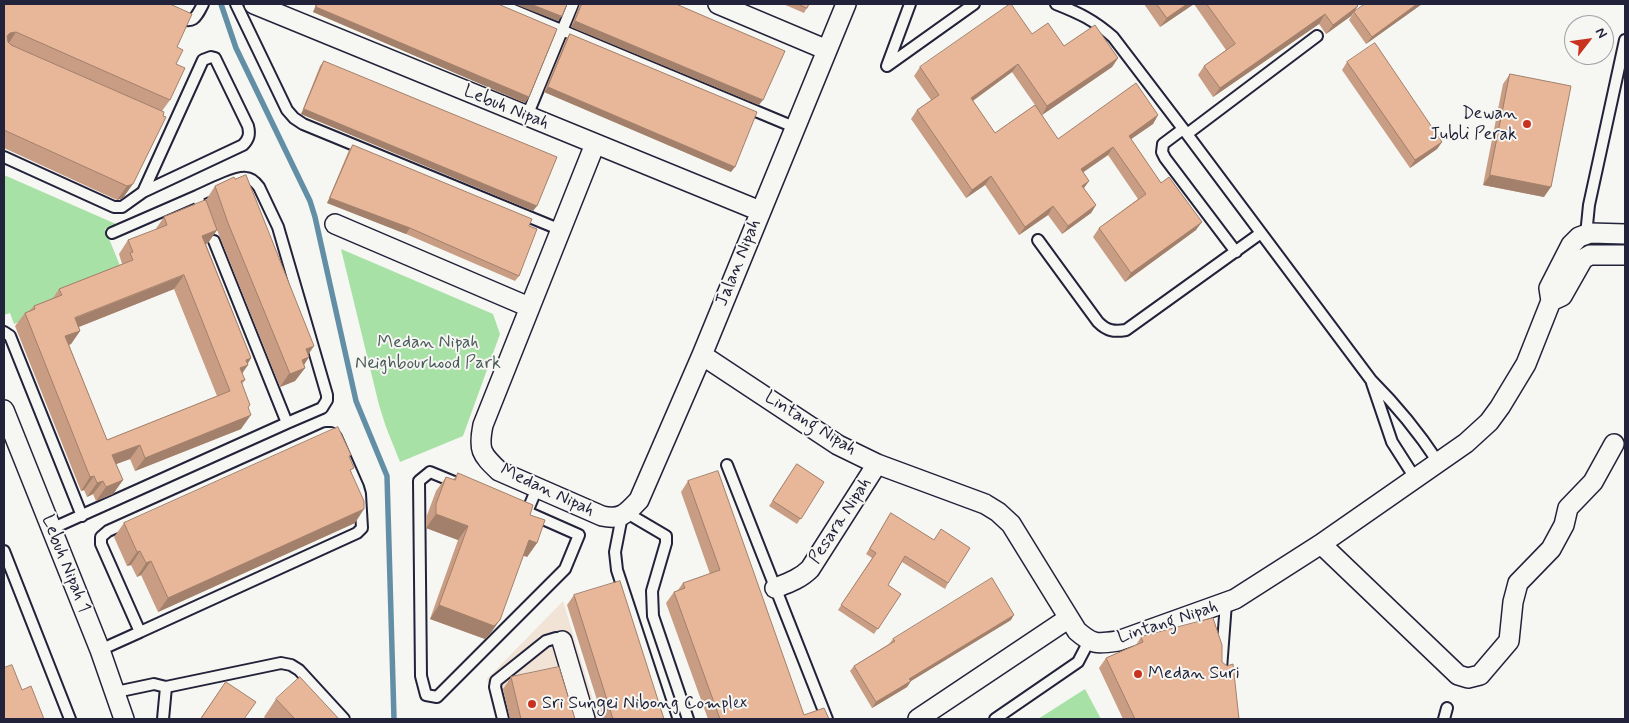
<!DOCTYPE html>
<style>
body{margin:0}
#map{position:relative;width:1629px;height:723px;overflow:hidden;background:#f6f6f2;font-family:Mynerve,sans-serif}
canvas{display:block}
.frame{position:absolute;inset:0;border:5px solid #22223b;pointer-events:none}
.north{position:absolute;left:1564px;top:15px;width:50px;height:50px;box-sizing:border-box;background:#f6f6f2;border:1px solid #a1a1a9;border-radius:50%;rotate:60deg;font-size:14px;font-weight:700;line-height:20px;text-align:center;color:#22223b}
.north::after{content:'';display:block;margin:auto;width:18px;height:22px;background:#c8321e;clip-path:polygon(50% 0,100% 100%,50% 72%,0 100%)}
</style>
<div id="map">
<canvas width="1629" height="723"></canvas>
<div class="frame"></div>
<div class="north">N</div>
</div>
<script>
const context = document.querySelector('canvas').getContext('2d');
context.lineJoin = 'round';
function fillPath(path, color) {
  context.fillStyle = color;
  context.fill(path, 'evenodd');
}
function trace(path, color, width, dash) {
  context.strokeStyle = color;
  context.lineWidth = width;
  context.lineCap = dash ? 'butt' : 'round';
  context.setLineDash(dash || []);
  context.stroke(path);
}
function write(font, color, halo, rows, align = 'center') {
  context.font = font + ' Mynerve,sans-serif';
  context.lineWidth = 4;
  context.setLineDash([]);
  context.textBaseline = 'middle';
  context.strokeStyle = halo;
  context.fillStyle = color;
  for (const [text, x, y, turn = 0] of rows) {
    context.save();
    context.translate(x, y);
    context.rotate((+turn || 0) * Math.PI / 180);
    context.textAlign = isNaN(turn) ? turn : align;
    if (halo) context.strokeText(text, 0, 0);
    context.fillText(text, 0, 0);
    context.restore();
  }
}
fillPath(new Path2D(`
 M563 601 599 719H497L487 679Z`), '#f2e3d7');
fillPath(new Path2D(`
 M4 175 116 224 105 229 128 285 41 313 14 324 10 313 4 315Z
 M341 249 493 314 500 334 463 436 400 462 386 427 379 405Z
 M1085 689 1101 719H1038Z`), '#a7e1a6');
trace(new Path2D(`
 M221 4 236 48 310 201 315 217 356 401 387 476 394 719`), '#628fa6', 5.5);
const service = new Path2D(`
 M236 4 287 110 294 118 303 124 561 230
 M499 4 794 127
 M1056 4C1079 13 1094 20 1113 37L1187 134 1371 380C1398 407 1417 430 1438 462
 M177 17C193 25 196 18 203 4
 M887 66 974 4
 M887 66 910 4
 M527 116 573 4
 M1183 129 1163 144 1162 152 1165 158 1236 252
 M1187 134 1317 36
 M4 157 114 207H122L143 192 243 145C249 139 250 134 248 126L215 58 211 57 203 60 143 192
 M204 214 197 196C206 192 237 176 246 178 252 178 256 183 259 187L278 227 327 395V400L322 408 287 423 214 241
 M112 233 197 196
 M1586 235 1589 205 1625 40
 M1038 240 1098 322C1107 331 1114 332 1126 330L1261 233
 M4 332 10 336 82 516
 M1372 383 1392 442 1415 478
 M326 433H331L336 437 358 487 360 494 362 528 357 533 140 632 101 544V537L108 531Z
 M727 465 827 719
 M430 472 527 512 579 535 565 569 437 697 426 695 421 676 419 481Z
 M527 512 537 488
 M627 513 666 536V543L652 591 653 616 688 719
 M622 516 615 552 617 570 666 719
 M51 529 287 423
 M4 551 70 719
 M100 650 140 632
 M1221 669 1226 603
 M116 692 154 684 166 687
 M163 719 166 687 281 663 291 665 299 670 344 719
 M503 719 495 687 496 681 546 641 556 638 562 641
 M995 719 1078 662 1089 641
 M1444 719 1447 708`);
const minor = new Path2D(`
 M254 4 760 211
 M718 4 827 50
 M595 144 483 425C478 450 481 454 499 471L602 516C621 520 626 514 639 500L702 355 846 4
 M335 224 529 307
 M1551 301 1562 296 1583 259 1590 255H1625
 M702 355 838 445 877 464 985 504 998 512 1011 524 1077 631C1093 645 1097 644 1118 641L1235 599 1321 544 1466 443 1489 422 1500 407 1526 364 1551 301 1549 288 1571 245 1579 237 1590 233 1625 234
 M4 410 100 650 124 719
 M1321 544 1458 675 1468 678 1480 675 1509 641 1513 602 1518 583 1551 549 1564 525 1568 508 1593 482 1614 444
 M775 588C788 583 800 579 810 569L877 464
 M562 641 585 719
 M918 719 1069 618`);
trace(service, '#22223b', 14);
trace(minor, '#22223b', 22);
trace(service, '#f6f6f2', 10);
trace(minor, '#f6f6f2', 19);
fillPath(new Path2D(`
 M4 4 177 47 176 64 170 100 162 111 123 198 117 200 4 148Z
 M316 4H498L529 97 525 103 313 12Z
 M579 4H676L759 105 571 27 579 6Z
 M783 4H809L804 13Z
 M1144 4H1356L1358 6 1351 16 1326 34 1319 24 1213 97 1198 75 1204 66 1226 50 1194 4 1160 27Z
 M1422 4 1366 44 1349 20 1354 12Z
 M570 34 731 172 544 92 566 39Z
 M1032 34 1064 46 1118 58 1112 67 1042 115 1058 139 1158 115 1153 124 1131 139 1161 183 1196 230 1125 282 1093 237 1099 228 1138 199 1108 155 1083 172 1089 181 1084 188 1096 205 1091 213 1062 234 1048 215 1019 235 985 185 966 198 911 119 917 110 931 100 914 76 920 67ZM1012 72 1035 105 995 133 973 101Z
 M324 61 533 211 301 114 320 66Z
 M1347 62 1442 142 1437 149 1410 168 1342 70Z
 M1510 74 1544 197 1483 185 1503 84Z
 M353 145 529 226 519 276 515 281 406 234 327 203 349 150Z
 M215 186 309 357 304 365 305 368 295 381 280 387 217 230 208 243 206 244 251 358 242 374 245 380 242 384 250 405 248 408 241 429 135 471 130 459 116 464 123 480 113 494 96 501 93 494 87 497 84 490 81 491 15 326 25 313 30 310 34 306 53 298 59 289 122 264 119 254 128 240 155 230 164 217 206 201V200ZM174 289 217 396 107 440 69 345 71 344 80 331 79 327Z
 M350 457 355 523 158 612 141 575 137 577 131 565 127 566 114 537 124 523Z
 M797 464 824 482 797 524 769 506Z
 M458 473 530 515 537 543 527 557 524 555 490 634 485 639 430 619 458 540 426 528V518L436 491 446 477 453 480Z
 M688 481 804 715 829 719H708L666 603 674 592 678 590 683 583 710 574 681 492Z
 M891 513 948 583 945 589 902 562 888 585 901 594 874 634 838 610 872 558 866 554Z
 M574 595 664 719H603L567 605Z
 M1011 620 911 681 907 687 872 708 850 671 854 666 889 644 893 639Z
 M1141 637 1222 662 1239 719H1123L1099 668 1106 658 1136 645Z
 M511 677 575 719H510L503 689Z
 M226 682 244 719H200L214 699Z
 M276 699 339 719H266L264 717Z`), '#c89d84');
fillPath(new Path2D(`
 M514 4H531L562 16 558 21Z
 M1187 4H1194L1160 27 1167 18Z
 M1417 4H1422L1366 44 1372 37Z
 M1358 6 1351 16 1326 34 1333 25Z
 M316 7 529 97 525 103 313 12Z
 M1325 14 1319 24 1213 97 1220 88Z
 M575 21 763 100 759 105 571 27Z
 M16 32 7 46 4 41 10 33Z
 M1118 58 1112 67 1042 115 1047 106Z
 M1018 64 1012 72 965 106 971 98Z
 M548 87 735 167 731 172 544 92Z
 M304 109 537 206 533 211 301 114Z
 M1158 115 1153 124 1124 144 1129 136Z
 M1442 142 1437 149 1410 168 1415 160Z
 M1113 147 1108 155 1075 178 1081 169Z
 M1490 175 1551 187 1544 197 1483 185Z
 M991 176 985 185 966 198 972 190Z
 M1089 181 1083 189 1082 186Z
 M133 184 123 198 117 200 127 186Z
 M330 198 410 228 406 234 327 203Z
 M1096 205 1091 213 1062 234 1068 226Z
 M1053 206 1048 215 1019 235 1025 227Z
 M1202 222 1196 230 1125 282 1131 273Z
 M217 230 208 243 193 249 202 236Z
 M184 275 174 289 66 332 75 318Z
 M80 331 71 344 56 350 65 336Z
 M314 346 306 358 309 357 301 369 305 368 295 381 280 387 306 349Z
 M251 358 246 366 248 365 239 378 230 382 246 360Z
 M251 415 241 429 135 471 145 458Z
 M140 445 130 459 103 469 112 455Z
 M94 476 84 490 81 491 90 477Z
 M123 480 113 494 96 501 106 487Z
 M103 481 93 494 87 497 97 483Z
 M364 509 355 523 158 612 168 598Z
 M436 514 468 526 458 540 426 528Z
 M529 540 537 543 527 557 519 554Z
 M140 551 131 565 127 566 137 552Z
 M151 561 141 575 137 577 146 563Z
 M439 605 500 620 490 634 485 639 430 619Z
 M1014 615 1011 620 911 681 907 687 872 708 876 702 909 679Z`), '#a2806b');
const building = new Path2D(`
 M4 4H170L192 14 177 47 183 50 176 64 185 68 170 100 16 32 10 33 7 36 8 42 11 45 164 112 163 116 166 117 133 184 127 186 4 130Z
 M317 4H498L557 29 529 97 316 7Z
 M531 4H567L562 16Z
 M582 4H676L785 51 763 100 575 21Z
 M798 4H809L807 8Z
 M1010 4H1011L1032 34 1048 23 1064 46 1095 25 1118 58 1047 106 1018 64 971 98 995 133 1035 105 1058 139 1136 83 1158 115 1129 136 1161 183 1169 177 1202 222 1131 273 1099 228 1146 194 1113 147 1081 169 1089 181 1082 186 1096 205 1068 226 1053 206 1025 227 991 176 972 190 917 110 939 95 920 67Z
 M1157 4H1187L1167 18Z
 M1207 4H1356L1358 6 1333 25 1325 14 1220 88 1204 66 1235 44Z
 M1365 4H1417L1372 37 1354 12Z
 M570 34 757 112 735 167 548 87Z
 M1375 43 1442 142 1415 160 1347 62Z
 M324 61 557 157 537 206 304 109Z
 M1510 74 1571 86 1551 187 1490 175Z
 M353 145 532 219 529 226 537 229 519 276 410 228 330 198Z
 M246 175 314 346 306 349 309 357 302 360 305 368 290 374 228 223 215 186 234 177 235 179Z
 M206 200 217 230 202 236 251 358 246 360 248 365 240 368 245 380 241 381 250 405 248 407 251 415 145 458 140 445 112 455 123 480 106 487 103 481 97 483 94 476 90 477 25 313 35 309 34 306 62 295 59 289 133 260 130 253 133 252 128 240 167 225 164 217ZM184 275 230 391 107 440 65 336 80 331 75 318Z
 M338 427 351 455 349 456 354 468 350 470 364 501V509L168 598 151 561 146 563 140 551 137 552 124 523Z
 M797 464 824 482 801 519 773 501Z
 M718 471 804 715 824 708 829 719H720L674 592 685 588 683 583 720 570 688 481Z
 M458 473 533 505 530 515 545 520 537 543 529 540 500 620 494 626 439 605 468 526 436 514V504L446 477 455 480Z
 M891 513 934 540 941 529 970 548 948 583 905 556 888 585 901 594 878 629 841 605 876 553 870 549Z
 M992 578 1014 615 909 679 911 681 876 702 854 666 895 641 893 639Z
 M620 581 664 719H613L574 595Z
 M1213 618 1222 645V662L1227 666 1233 664 1239 719H1135L1106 658 1143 642 1141 637Z
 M12 665 22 690 31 686 44 719H4V668Z
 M559 667 575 719H521L511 677Z
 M300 677 339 719H295L276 699Z
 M226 682 256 702 244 719H201Z`);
fillPath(building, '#e8b799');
trace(building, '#a2806b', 1);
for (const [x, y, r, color] of [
 [1527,124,5,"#c8321e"],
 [1138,674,5,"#c8321e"],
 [532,704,5,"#c8321e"]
]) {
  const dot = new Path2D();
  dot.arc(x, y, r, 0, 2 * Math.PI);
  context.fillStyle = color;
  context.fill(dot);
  trace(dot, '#f6f6f2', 2);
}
write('18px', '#22223b', '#f6f6f2', [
 ["Lebuh Nipah",506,108,22],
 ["Jalan Nipah",739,263,-68],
 ["Lintang Nipah",810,424,32],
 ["Medan Nipah",547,491,25],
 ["Pesara Nipah",841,521,-57],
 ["Lebuh Nipah 1",65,564,68],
 ["Lintang Nipah",1168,623,-18]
]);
write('18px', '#22223b', '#f6f6f2', [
 ["Dewan",1517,114,"right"],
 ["Jubli Perak",1517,135,"right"],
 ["Medan Suri",1148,674],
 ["Sri Sungei Nibong Complex",542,704]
], 'left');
write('18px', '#4a5b5b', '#f6f6f2', [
 ["Medan Nipah",428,343],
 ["Neighbourhood Park",428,364]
]);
</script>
